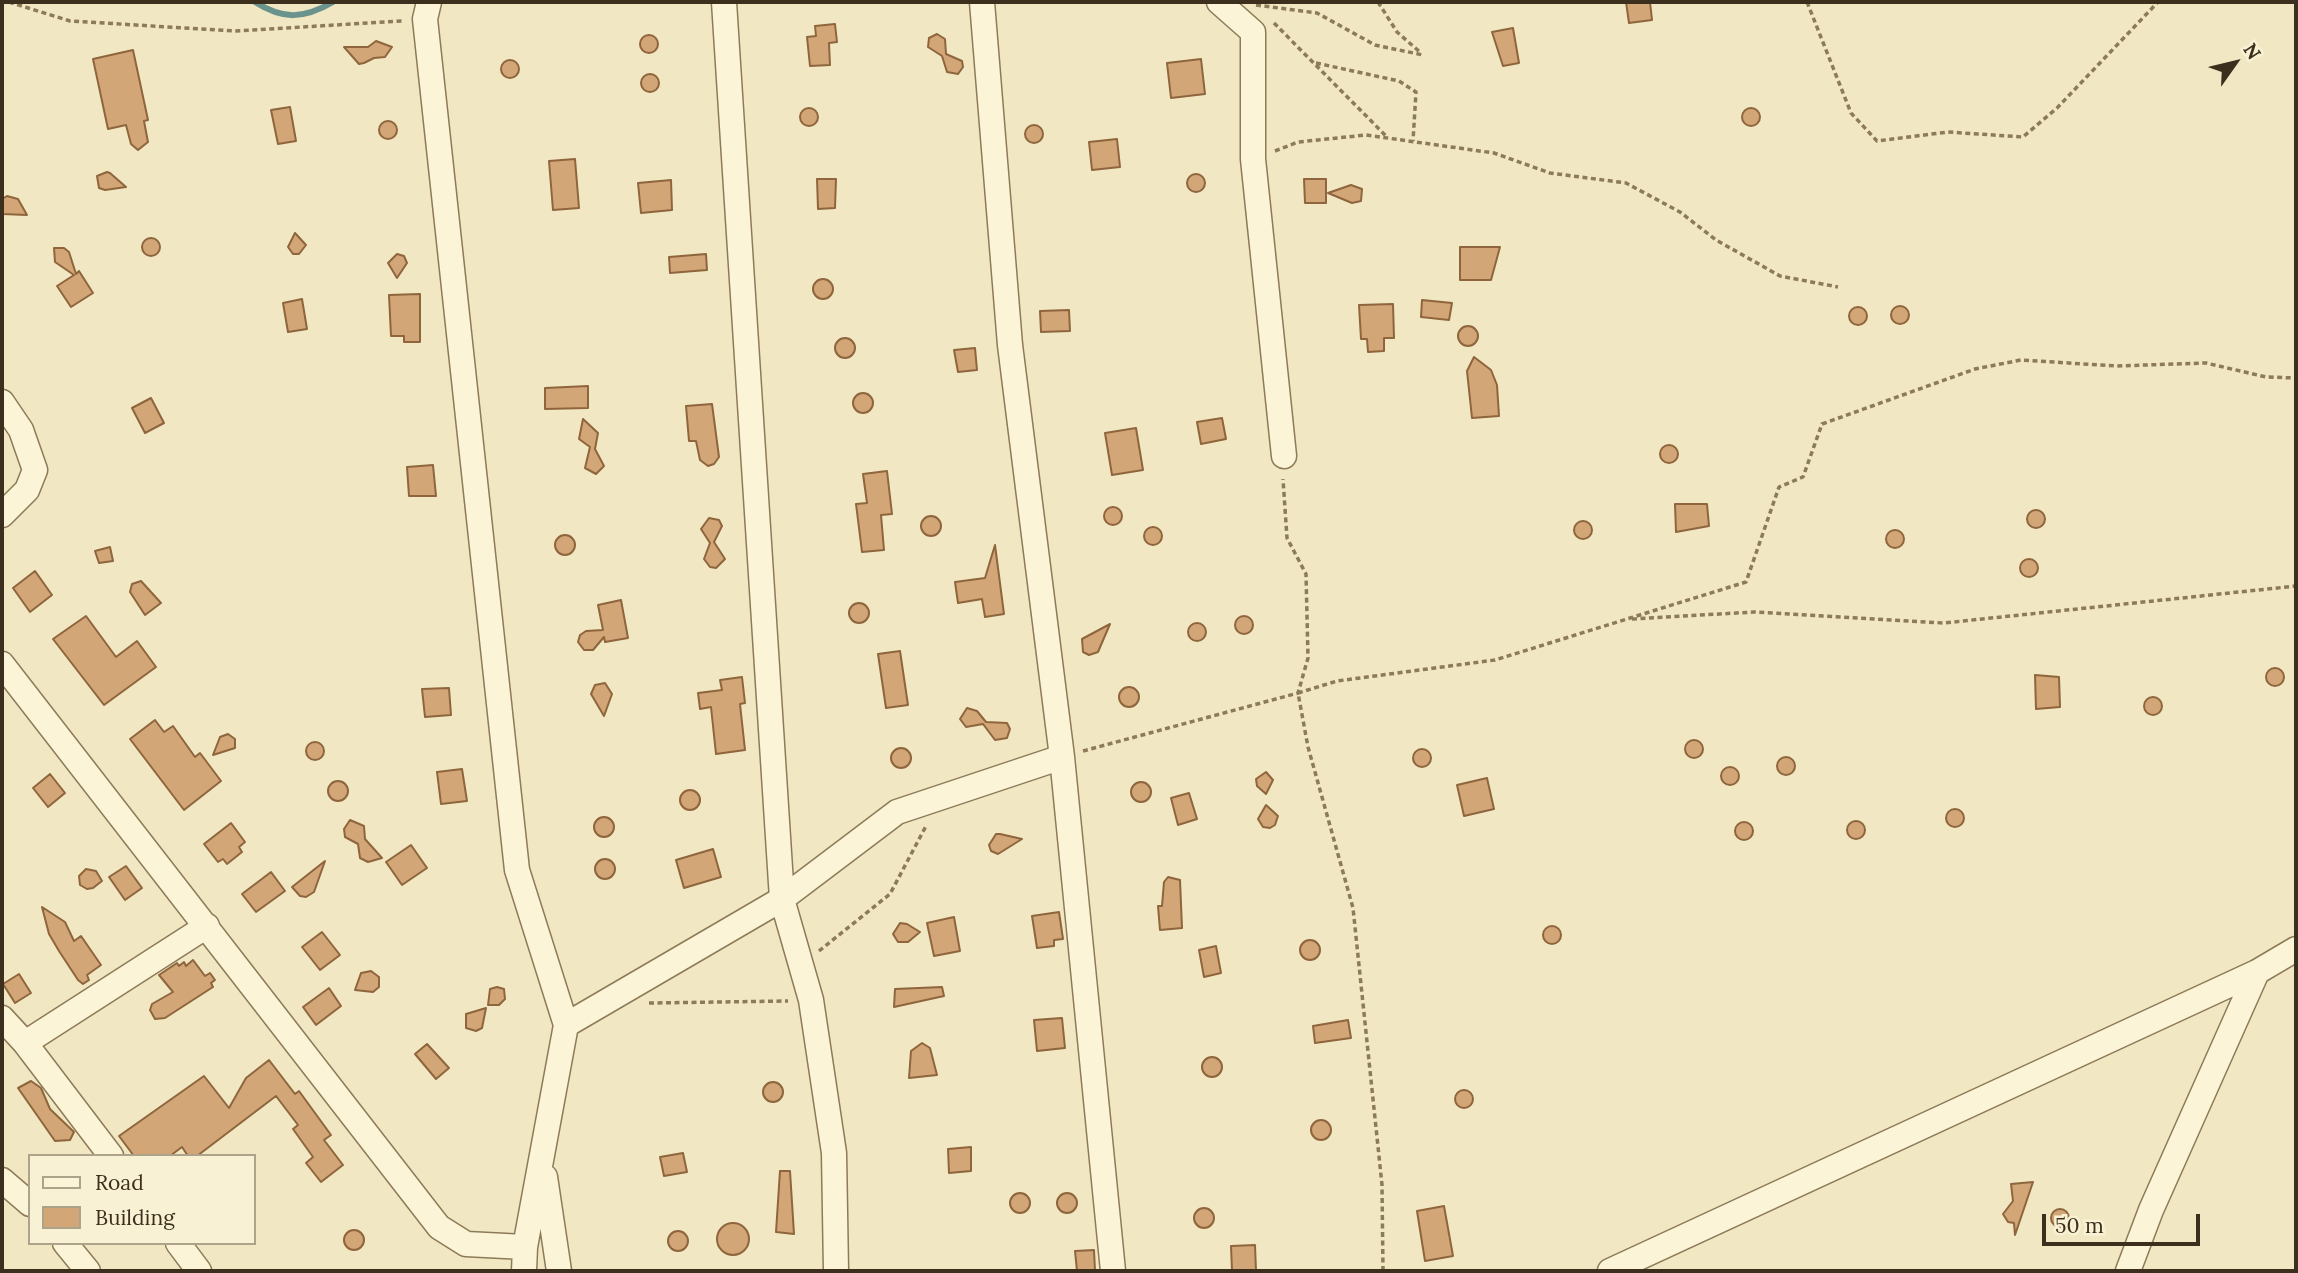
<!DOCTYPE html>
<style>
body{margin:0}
#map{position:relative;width:2298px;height:1273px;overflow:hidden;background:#f1e8c3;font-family:Lora,serif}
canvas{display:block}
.frame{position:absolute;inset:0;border:4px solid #3c2f1d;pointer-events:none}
.legend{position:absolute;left:28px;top:1154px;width:228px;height:91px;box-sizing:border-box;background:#f8f1d3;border:2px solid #ada38a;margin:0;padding:9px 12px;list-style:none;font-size:21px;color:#3c2f1d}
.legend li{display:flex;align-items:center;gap:14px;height:35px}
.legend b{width:35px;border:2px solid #ada38a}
.north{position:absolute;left:2200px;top:28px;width:70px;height:70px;-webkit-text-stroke:5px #f8f1d3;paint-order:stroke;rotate:56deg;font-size:19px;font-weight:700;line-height:28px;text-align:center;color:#3c2f1d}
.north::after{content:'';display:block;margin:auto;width:24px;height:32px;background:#3c2f1d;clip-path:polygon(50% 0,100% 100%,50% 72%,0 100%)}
.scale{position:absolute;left:2042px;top:1214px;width:158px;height:32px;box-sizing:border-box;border:4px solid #3c2f1d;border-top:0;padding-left:9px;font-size:21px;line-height:24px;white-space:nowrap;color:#3c2f1d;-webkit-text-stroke:5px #f8f1d3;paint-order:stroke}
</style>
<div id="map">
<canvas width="2298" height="1273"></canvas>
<div class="frame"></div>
<ul class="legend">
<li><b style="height:9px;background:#fbf4d7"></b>Road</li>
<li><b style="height:19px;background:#d2a677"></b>Building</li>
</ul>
<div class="north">N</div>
<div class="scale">50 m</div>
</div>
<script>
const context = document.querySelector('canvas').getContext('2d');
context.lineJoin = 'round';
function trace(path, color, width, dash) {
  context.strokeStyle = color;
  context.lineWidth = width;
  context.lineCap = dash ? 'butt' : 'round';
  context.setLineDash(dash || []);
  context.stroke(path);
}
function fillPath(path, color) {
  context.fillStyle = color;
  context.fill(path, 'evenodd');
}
trace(new Path2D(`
 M255 2C283 20 304 19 333 2`), '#6b938d', 6);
const building = new Path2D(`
 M1626 2H1650L1652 20 1629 23Z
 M835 24 837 42 829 43 830 65 810 66 807 37 816 36 815 26Z
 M1513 28 1519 63 1503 66 1492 32Z
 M937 34 945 39 946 54 962 61 963 67 958 74 947 72 942 56 928 47 929 38Z
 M640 44a9 9 0 1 1 18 0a9 9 0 1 1-18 0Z
 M376 41 392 47 385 57 374 58 364 63 359 64 344 47H368Z
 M133 50 148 120 144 121 148 142 138 150 131 144 126 125 108 129 93 59Z
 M1201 59 1205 94 1171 98 1167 63Z
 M501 69a9 9 0 1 1 18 0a9 9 0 1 1-18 0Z
 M641 83a9 9 0 1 1 18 0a9 9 0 1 1-18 0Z
 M290 107 296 141 278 144 271 110Z
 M800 117a9 9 0 1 1 18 0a9 9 0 1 1-18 0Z
 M1742 117a9 9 0 1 1 18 0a9 9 0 1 1-18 0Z
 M379 130a9 9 0 1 1 18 0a9 9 0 1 1-18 0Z
 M1025 134a9 9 0 1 1 18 0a9 9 0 1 1-18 0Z
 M1117 139 1120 167 1092 170 1089 142Z
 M575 159 579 208 553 210 549 161Z
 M107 172 110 173 126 187 105 190 99 188 97 176Z
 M1187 183a9 9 0 1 1 18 0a9 9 0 1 1-18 0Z
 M817 179H836L835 208 818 209Z
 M1304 179H1326V203H1305Z
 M671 180 672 210 641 213 638 183Z
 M1351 185 1362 189 1361 201 1352 203 1328 193Z
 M7 196 18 199 27 215 2 214V199Z
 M295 233 306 245 299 254H293L288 247Z
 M142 247a9 9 0 1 1 18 0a9 9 0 1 1-18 0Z
 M1460 247H1500L1491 280H1460Z
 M54 248H64L69 252 76 274 79 271 93 293 71 307 57 286 74 275 55 262Z
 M397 254 404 256 407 263 397 278 388 263Z
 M706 254 707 270 670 273 669 257Z
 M813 289a10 10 0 1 1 20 0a10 10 0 1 1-20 0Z
 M420 294V342H404V336H391L389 295Z
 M302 299 307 329 288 332 283 303Z
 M1422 300 1452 303 1449 320 1421 317Z
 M1393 304 1394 338H1384V351L1368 352 1367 339H1361L1359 305Z
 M1891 315a9 9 0 1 1 18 0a9 9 0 1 1-18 0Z
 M1849 316a9 9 0 1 1 18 0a9 9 0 1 1-18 0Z
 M1069 310 1070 331 1041 332 1040 311Z
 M1458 336a10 10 0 1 1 20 0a10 10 0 1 1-20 0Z
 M835 348a10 10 0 1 1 20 0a10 10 0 1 1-20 0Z
 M975 348 977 370 958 372 954 350Z
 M1474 357 1491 370 1497 385 1499 416 1472 418 1467 371Z
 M588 386V408L545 409V388Z
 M853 403a10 10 0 1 1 20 0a10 10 0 1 1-20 0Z
 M151 398 164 423 145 433 132 408Z
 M712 404 719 457 714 464 708 466 700 460 696 441H689L686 406Z
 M1222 418 1226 439 1201 444 1197 422Z
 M583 419 598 433 595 449 604 466 596 474 585 468 590 447 579 439Z
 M1136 428 1143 470 1112 475 1105 433Z
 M1660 454a9 9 0 1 1 18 0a9 9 0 1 1-18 0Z
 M433 465 436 496H409L407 467Z
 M887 471 892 514 881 515 884 550 862 552 856 504 867 503 863 474Z
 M1675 504H1707L1709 526 1676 532Z
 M1104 516a9 9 0 1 1 18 0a9 9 0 1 1-18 0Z
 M2027 519a9 9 0 1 1 18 0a9 9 0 1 1-18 0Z
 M921 526a10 10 0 1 1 20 0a10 10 0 1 1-20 0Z
 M709 518 719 520 722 526 714 542 725 559 716 568 710 567 704 559 710 543 701 529Z
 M1574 530a9 9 0 1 1 18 0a9 9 0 1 1-18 0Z
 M1144 536a9 9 0 1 1 18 0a9 9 0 1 1-18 0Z
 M1886 539a9 9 0 1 1 18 0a9 9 0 1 1-18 0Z
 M555 545a10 10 0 1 1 20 0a10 10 0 1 1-20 0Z
 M995 545 1004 614 985 617 982 599 958 603 955 582 985 578Z
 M110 547 113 561 99 563 95 551Z
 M2020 568a9 9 0 1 1 18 0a9 9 0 1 1-18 0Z
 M35 571 52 595 30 612 13 588Z
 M141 581 161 603 145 615 130 592 132 584Z
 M621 600 628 638 605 642 604 637 593 650H584L578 642 580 635 586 631 603 630 598 605Z
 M849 613a10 10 0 1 1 20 0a10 10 0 1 1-20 0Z
 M1235 625a9 9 0 1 1 18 0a9 9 0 1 1-18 0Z
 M86 616 116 657 137 641 156 667 104 705 53 639Z
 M1188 632a9 9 0 1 1 18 0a9 9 0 1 1-18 0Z
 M1110 624 1098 652 1089 655 1083 652 1082 639Z
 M900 651 908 705 886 708 878 654Z
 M2266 677a9 9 0 1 1 18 0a9 9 0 1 1-18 0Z
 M2035 675 2059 677 2060 707 2036 709Z
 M742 677 745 703 740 704 745 750 716 754 711 707 700 709 698 693 722 690 720 680Z
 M605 683 612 694 604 716 591 694 595 685Z
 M1119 697a10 10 0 1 1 20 0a10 10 0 1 1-20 0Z
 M449 688 451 715 425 717 422 689Z
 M2144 706a9 9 0 1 1 18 0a9 9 0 1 1-18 0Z
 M967 708 977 711 986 722 1007 723 1010 729 1007 738 995 740 983 724 966 727 960 719Z
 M155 720 164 732 173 726 195 757 200 753 221 781 184 810 130 739Z
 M228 734 235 739V748L213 755 220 737Z
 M1685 749a9 9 0 1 1 18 0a9 9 0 1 1-18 0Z
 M306 751a9 9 0 1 1 18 0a9 9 0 1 1-18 0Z
 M891 758a10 10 0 1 1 20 0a10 10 0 1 1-20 0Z
 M1413 758a9 9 0 1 1 18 0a9 9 0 1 1-18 0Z
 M1777 766a9 9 0 1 1 18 0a9 9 0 1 1-18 0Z
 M1721 776a9 9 0 1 1 18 0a9 9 0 1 1-18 0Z
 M462 769 467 801 441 804 437 772Z
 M1266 772 1273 780 1266 794 1257 786 1256 779Z
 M50 774 65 793 48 807 33 788Z
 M1487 778 1494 809 1464 816 1457 785Z
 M328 791a10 10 0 1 1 20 0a10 10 0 1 1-20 0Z
 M1131 792a10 10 0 1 1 20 0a10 10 0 1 1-20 0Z
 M680 800a10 10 0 1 1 20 0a10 10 0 1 1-20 0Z
 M1189 793 1197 819 1178 825 1171 798Z
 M1266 805 1278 816 1275 825 1270 828 1263 827 1258 819Z
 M1946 818a9 9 0 1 1 18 0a9 9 0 1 1-18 0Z
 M594 827a10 10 0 1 1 20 0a10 10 0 1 1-20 0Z
 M350 820 364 826 365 839 382 858 368 862 360 858 358 844 345 837 344 829Z
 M1847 830a9 9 0 1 1 18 0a9 9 0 1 1-18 0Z
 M1735 831a9 9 0 1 1 18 0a9 9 0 1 1-18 0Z
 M231 823 245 842 239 847 242 852 227 864 223 859 218 862 204 844Z
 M996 834H1000L1022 839 998 854 991 851 989 845Z
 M411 845 427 868 402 885 386 862Z
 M713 849 721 877 684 888 676 860Z
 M595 869a10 10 0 1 1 20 0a10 10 0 1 1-20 0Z
 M325 861 314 892 306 897 300 896 292 887Z
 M126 866 142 888 125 900 109 877Z
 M86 869 96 871 102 881 93 888 87 889 80 885 79 876Z
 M271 872 285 891 256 912 242 894Z
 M1168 877 1180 880 1182 928 1160 930 1158 906H1162L1164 882Z
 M42 907 65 922 74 941 81 936 101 965 87 975 89 980 83 984 78 980 59 951 49 934Z
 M1059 912 1063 939 1054 940V946L1037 948 1032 916Z
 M954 917 960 951 934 956 927 923Z
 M900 923 907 924 920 932 908 942H898L893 934Z
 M1543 935a9 9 0 1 1 18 0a9 9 0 1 1-18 0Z
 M322 932 340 955 320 970 302 947Z
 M1300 950a10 10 0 1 1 20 0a10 10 0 1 1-20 0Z
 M1216 946 1221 973 1204 977 1199 950Z
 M193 960 205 976 210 973 215 980 211 983 213 987 165 1018 155 1019 150 1010 152 1004 173 992 159 975 177 963 179 966 184 962 186 966Z
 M371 971 379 977V987L373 992 355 990 361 973Z
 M19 974 31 993 15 1003 3 984Z
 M497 987 504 989 505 999 499 1005H488L490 989Z
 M942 987 944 996 894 1007 895 989Z
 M329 988 341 1006 316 1025 303 1007Z
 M486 1008 482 1028 476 1031 466 1028V1014Z
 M1062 1018 1065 1048 1037 1051 1034 1020Z
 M1348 1020 1351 1038 1315 1043 1313 1026Z
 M922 1043 930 1048 937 1075 909 1078 911 1051Z
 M427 1044 449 1068 436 1079 415 1054Z
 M1202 1067a10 10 0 1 1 20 0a10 10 0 1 1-20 0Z
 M269 1060 295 1094 299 1091 331 1135 324 1140 343 1165 321 1182 306 1163 313 1157 293 1129 298 1125 276 1096 197 1156H188L182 1147 170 1156H134L119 1136 204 1076 229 1108 246 1078Z
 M31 1081 41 1088 50 1109 74 1132 70 1140 55 1141 18 1088Z
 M763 1092a10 10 0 1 1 20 0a10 10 0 1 1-20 0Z
 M1455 1099a9 9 0 1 1 18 0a9 9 0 1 1-18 0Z
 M1311 1130a10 10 0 1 1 20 0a10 10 0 1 1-20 0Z
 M971 1147V1171L949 1173 948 1149Z
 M683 1153 687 1172 664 1176 660 1157Z
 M780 1171H790L794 1234 776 1232Z
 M2033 1182 2015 1235 2014 1223 2008 1222 2003 1214 2013 1201 2011 1184Z
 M1057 1203a10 10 0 1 1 20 0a10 10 0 1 1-20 0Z
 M1010 1203a10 10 0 1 1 20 0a10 10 0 1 1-20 0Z
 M1444 1206 1453 1256 1425 1261 1417 1211Z
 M1194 1218a10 10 0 1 1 20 0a10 10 0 1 1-20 0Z
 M2051 1218a9 9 0 1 1 18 0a9 9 0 1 1-18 0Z
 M717 1239a16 16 0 1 1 32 0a16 16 0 1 1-32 0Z
 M344 1240a10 10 0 1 1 20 0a10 10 0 1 1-20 0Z
 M668 1241a10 10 0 1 1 20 0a10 10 0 1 1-20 0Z
 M1255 1245 1256 1271H1232L1231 1246Z
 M1094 1250 1095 1271H1077L1075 1251Z`);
fillPath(building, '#d2a677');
trace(building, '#8e653c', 2);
const street = new Path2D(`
 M429 2 425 19 517 870 566 1025
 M982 2 1010 345 1062 757 1113 1271
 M1219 2 1253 32V159L1284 456
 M2 402 21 430 35 470 27 490 2 515
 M2 664 439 1227 466 1244 525 1247
 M2 1018 25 1043 111 1156
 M25 1043 207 926
 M545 1177 559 1271
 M2 1180 30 1204
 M65 1243 88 1271
 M178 1243 199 1271
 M524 1271 525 1247 566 1025 782 899 724 2
 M836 1271 834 1153 811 1000 782 899 897 812 1062 757
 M1610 1271 2257 972
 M2128 1271 2151 1210 2257 972 2296 949`);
trace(street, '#8d7a58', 27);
trace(new Path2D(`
 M9 2 70 21 235 31 402 21
 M1378 2 1397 32 1421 53
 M1807 2 1851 113 1877 141 1948 132 2023 137 2057 108 2158 2
 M1256 5 1317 13 1375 45 1423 55
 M1274 23 1387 137
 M1316 63 1399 81 1416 92 1413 141
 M1275 151 1298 142 1366 135 1494 153 1550 173 1626 183 1680 212 1716 240 1780 276 1838 287
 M1632 619 1754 612 1944 623 2296 586
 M1083 751 1298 693 1308 658 1306 574 1287 538 1283 479
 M819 951 890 894 926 826
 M649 1003 788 1001
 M1383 1271 1382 1185 1353 908 1308 747 1298 693 1337 681 1495 660 1746 582 1779 487 1803 477 1822 424 1975 369 2021 360 2116 366 2206 363 2266 377 2296 378`), '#8d7a58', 3.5, [5, 3.5]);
trace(street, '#fbf4d7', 24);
</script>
